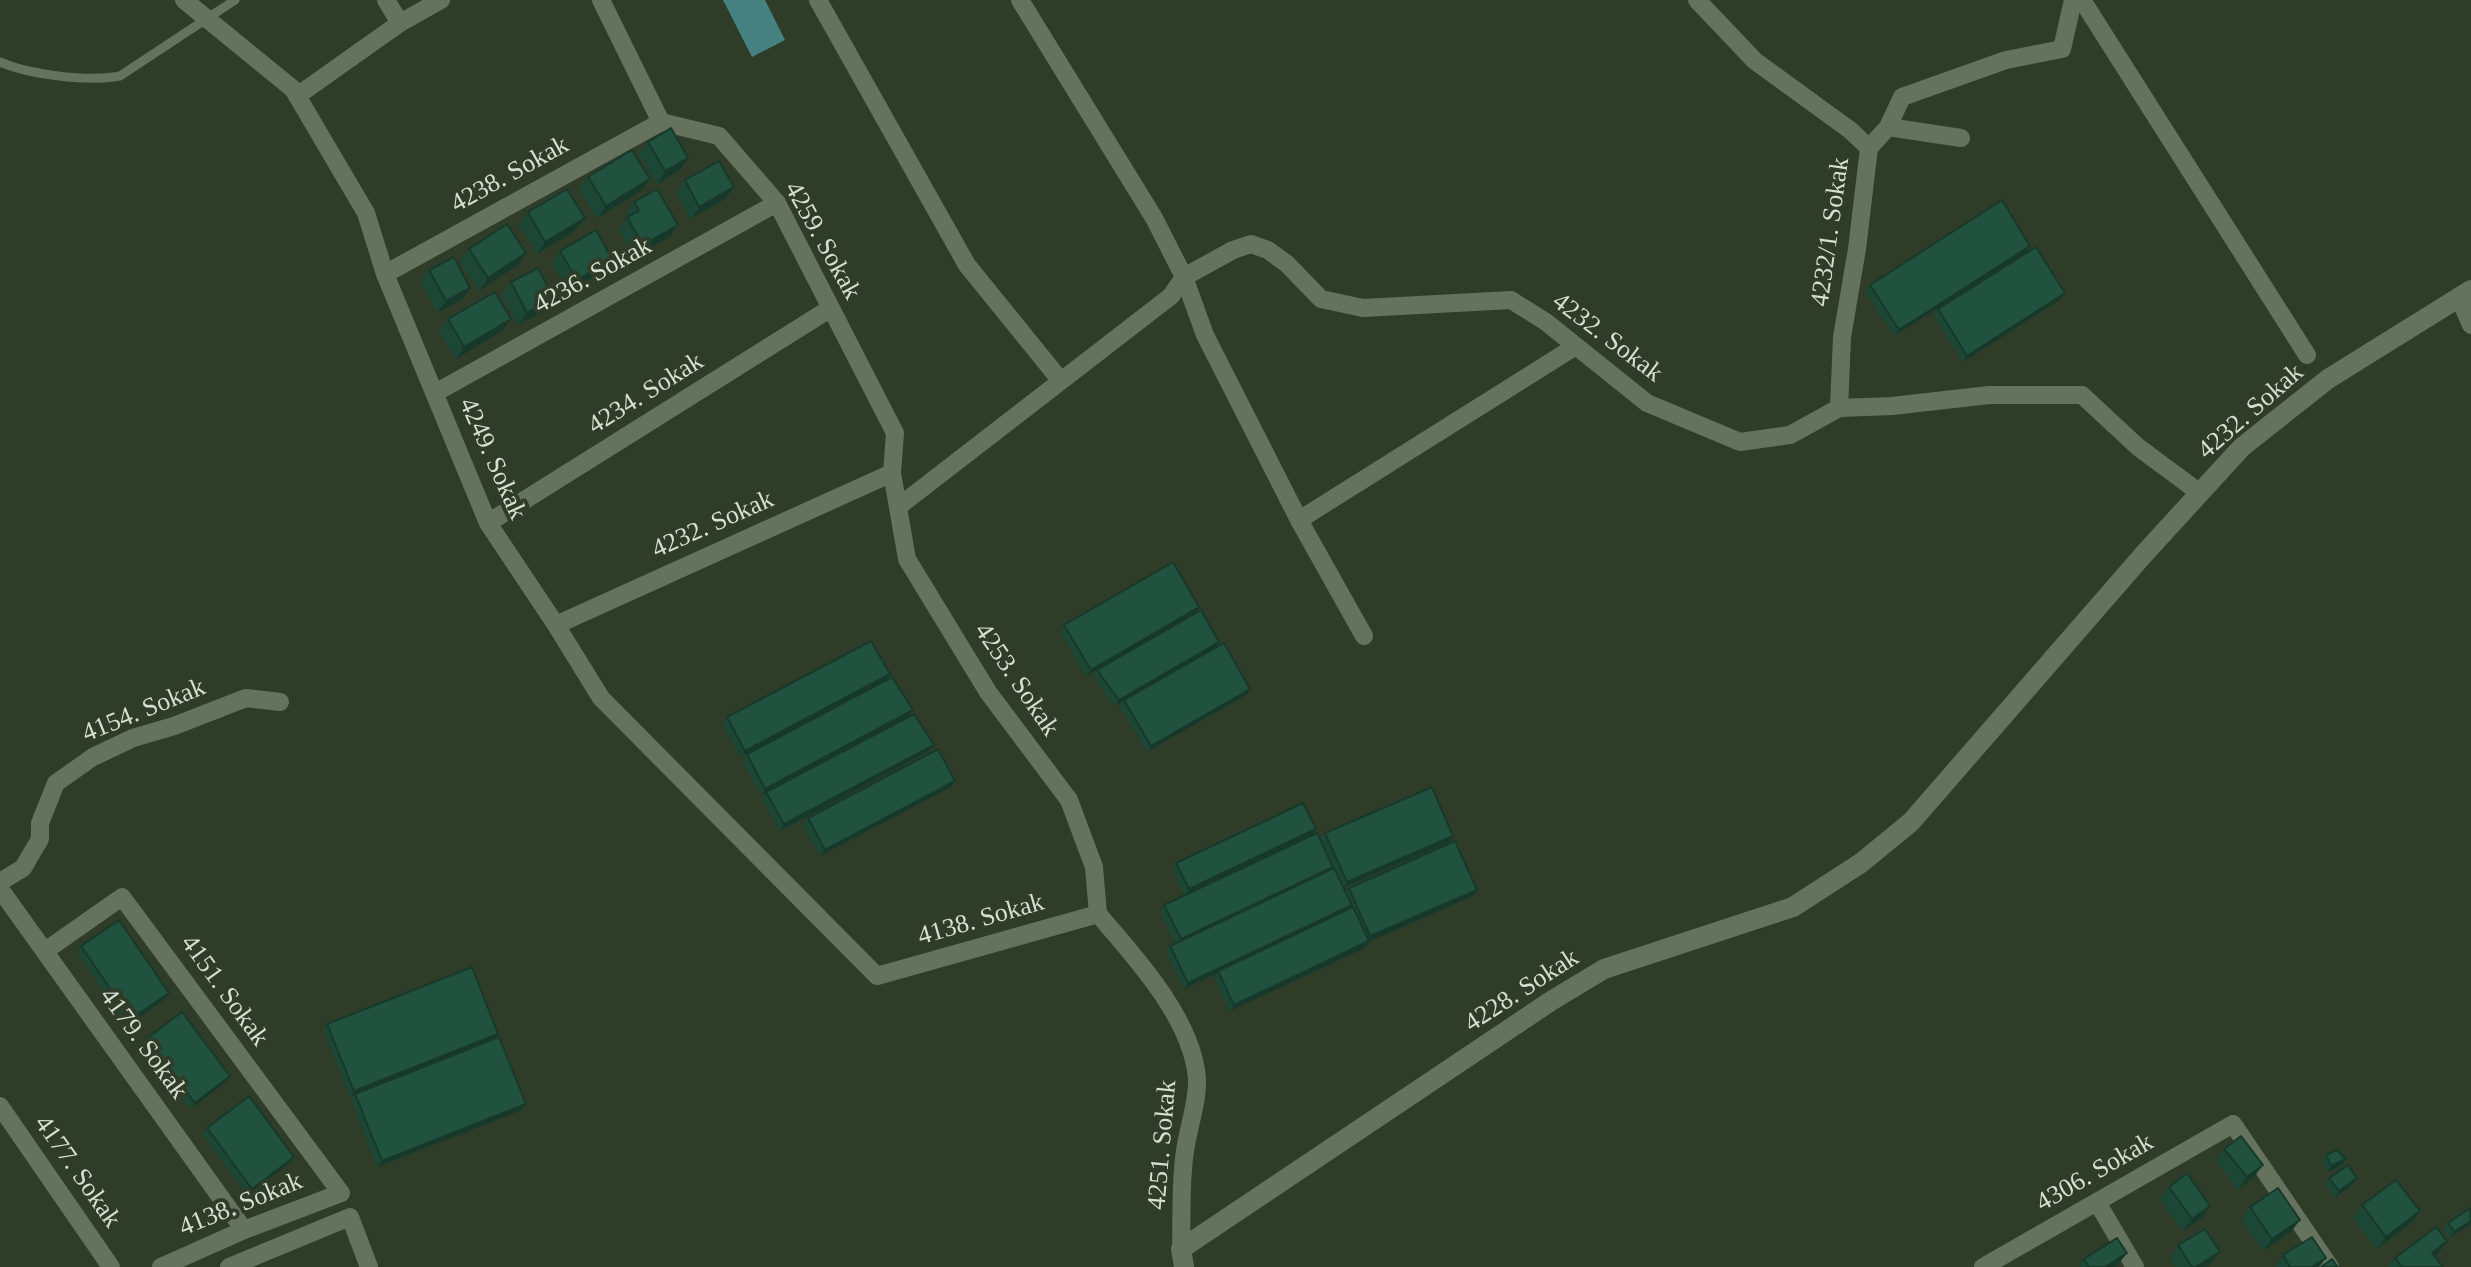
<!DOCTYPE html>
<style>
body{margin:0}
canvas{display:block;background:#2f3c28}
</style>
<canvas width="2471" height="1267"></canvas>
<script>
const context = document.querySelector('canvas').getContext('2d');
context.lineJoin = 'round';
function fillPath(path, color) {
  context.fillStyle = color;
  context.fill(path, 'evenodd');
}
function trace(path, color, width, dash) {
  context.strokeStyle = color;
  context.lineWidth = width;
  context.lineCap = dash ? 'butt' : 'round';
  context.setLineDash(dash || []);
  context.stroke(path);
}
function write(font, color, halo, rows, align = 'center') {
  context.font = font + ' "Times New Roman",serif';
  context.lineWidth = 8;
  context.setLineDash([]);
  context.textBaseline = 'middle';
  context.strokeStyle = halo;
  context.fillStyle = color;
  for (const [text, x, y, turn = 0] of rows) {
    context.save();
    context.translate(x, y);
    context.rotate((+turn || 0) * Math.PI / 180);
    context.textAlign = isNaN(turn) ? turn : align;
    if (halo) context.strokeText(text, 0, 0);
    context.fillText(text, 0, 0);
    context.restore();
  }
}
fillPath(new Path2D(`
 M723 0H765L785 40 752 57Z`), '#448180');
trace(new Path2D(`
 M0 62C30 75 88 82 120 76L235 0`), '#65735e', 9);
trace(new Path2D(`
 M184 0 293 89 366 213 385 274 488 523 556 625 601 698 877 976 1098 914
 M386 0 400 23
 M601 0 661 122
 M818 0 967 265 1061 381
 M1020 0 1154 218 1184 277 1205 335 1299 520 1364 636
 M1697 0 1755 61 1850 130 1869 148 1857 249 1842 337 1839 408
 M2082 0 2307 355
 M297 96 400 23 441 0
 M661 122 719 136 777 203 895 433 892 473 907 559 988 692 1069 800 1094 867 1098 914
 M1888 127 1961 138
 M1869 148 1888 127 1902 97 2006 60 2062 49 2073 0
 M385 274 661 122
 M2459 297 2471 325
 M435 393 777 203
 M898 507 1171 296 1184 277 1233 250 1251 244 1268 250 1287 264 1321 299 1363 308 1511 300 1546 322 1647 403 1740 442 1790 435 1839 408 1892 406 1989 395H2082L2138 447 2200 493
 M1299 520 1576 346
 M488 523 831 308
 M556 625 892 473
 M0 882 23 868 40 839V823L56 783 93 757 133 738 174 726 246 698 280 702
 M0 889 244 1230
 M1098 914C1136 958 1193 1020 1197 1079 1198 1102 1188 1128 1185 1151 1180 1183 1182 1217 1181 1249
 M45 951 122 897 341 1193 244 1230 161 1267
 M0 1106 111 1267
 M2097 1202 2135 1267
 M229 1267 350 1217 369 1267
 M1983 1267 2233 1124 2330 1267`), '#65735e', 18);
trace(new Path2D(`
 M1184 1267 1181 1249 1551 1001 1604 969 1793 907 1861 863 1911 822 2144 554 2242 447 2328 379 2471 290`), '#65735e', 20);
fillPath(new Path2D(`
 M648 142 680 170 657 184 639 154Z
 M588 177 641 191 597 218 579 189Z
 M685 180 725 199 691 219 676 193Z
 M634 202 669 237 634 257 619 230 628 217 626 214Z
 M528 212 576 230 537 254 519 224Z
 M469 249 518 265 479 291 460 261Z
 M560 251 612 259 604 271 569 292 552 263Z
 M2026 252 1894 336 1865 291 1870 285Z
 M429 270 470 288 462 300 437 313 421 282Z
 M511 282 554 299 546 311 518 325 502 295Z
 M2061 299 1963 362 1933 315 1938 309Z
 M448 319 502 331 456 359 439 332Z
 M1199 607 1195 614 1086 676 1060 631 1064 625Z
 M1215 648 1250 689 1246 695 1147 752 1120 707 1124 701 1115 706 1093 676 1097 670Z
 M890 674 886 680 740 757 722 723 727 717Z
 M913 710 908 717 934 745 929 751 780 831 762 798 766 792 761 795 742 760 747 754Z
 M955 781 951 787 820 856 803 824 808 818Z
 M1325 833 1449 842 1344 888 1346 892 1349 888 1477 890 1473 896 1369 941 1365 948 1230 1011 1214 977 1217 973 1184 989 1166 952 1170 946 1175 943 1160 911 1164 905 1184 895 1172 869 1176 863 1312 835 1321 839Z
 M81 946 165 999 127 1026 77 952Z
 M327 1024 495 1038 522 1110 377 1167 351 1100 354 1096 350 1097 323 1030Z
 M146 1039 226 1082 191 1109 142 1045Z
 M207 1128 294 1157 290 1163 247 1195 202 1134Z
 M2224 1149 2254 1177 2238 1190 2216 1161Z
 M2326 1155 2342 1165 2327 1172 2322 1161Z
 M2329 1178 2353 1184 2335 1198 2325 1185Z
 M2169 1187 2210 1206 2202 1218 2183 1231 2160 1199Z
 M2362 1205 2420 1211 2411 1223 2377 1249 2353 1218Z
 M2250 1207 2291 1232 2263 1251 2241 1219Z
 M2470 1208 2449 1238 2444 1229 2448 1223Z
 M2447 1241 2438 1254 2435 1256 2443 1267H2388L2395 1258Z
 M2178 1245 2211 1264 2206 1267H2175L2170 1258Z
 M2283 1255 2319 1267H2275Z
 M2084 1259 2118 1265 2115 1267H2079Z`), '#1c4736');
fillPath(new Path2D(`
 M688 158 680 170 657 184 665 171Z
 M650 179 641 191 597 218 606 206Z
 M734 187 725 199 691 219 699 207Z
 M585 218 576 230 537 254 545 242Z
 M678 225 669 237 634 257 643 245Z
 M2030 246 2026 252 1894 336 1899 330Z
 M526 253 518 265 479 291 488 278Z
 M612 259 604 271 569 292 577 280Z
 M470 288 462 300 437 313 446 301Z
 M2065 293 2061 299 1963 362 1967 356Z
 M554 299 546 311 518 325 527 313Z
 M511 319 502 331 456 359 464 347Z
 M1199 607 1195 614 1086 676 1091 670Z
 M1219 642 1215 649 1115 706 1119 700Z
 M890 674 886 680 740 757 745 751Z
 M1250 689 1246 695 1147 752 1151 746Z
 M913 710 908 717 761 795 765 789Z
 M934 745 929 751 780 831 784 824Z
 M955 781 951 787 820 856 825 850Z
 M1316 829 1311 836 1185 896 1189 889Z
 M1453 836 1449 842 1342 888 1347 882Z
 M1333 867 1329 873 1176 945 1181 939Z
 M1477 890 1473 896 1366 943 1370 936Z
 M1352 905 1347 911 1218 971 1217 973 1184 989 1188 983Z
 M1369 941 1365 948 1230 1011 1234 1005Z
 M169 993 165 999 127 1026 131 1019Z
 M498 1034 494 1040 350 1097 354 1091Z
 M230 1076 226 1082 191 1109 195 1103Z
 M526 1104 522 1110 377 1167 382 1161Z
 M294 1157 290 1163 247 1195 252 1189Z
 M2346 1159 2342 1165 2327 1172 2331 1166Z
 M2263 1165 2254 1177 2238 1190 2247 1177Z
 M2357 1178 2353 1184 2335 1198 2339 1191Z
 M2210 1206 2202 1218 2183 1231 2192 1219Z
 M2420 1211 2411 1223 2377 1249 2386 1237Z
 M2300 1220 2291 1232 2263 1251 2272 1239Z
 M2471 1221V1224L2449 1238 2454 1232Z
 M2447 1241 2438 1254 2423 1265 2432 1253Z
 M2220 1252 2211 1264 2206 1267H2195Z
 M2127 1253 2118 1265 2115 1267H2105Z
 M2326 1258 2319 1267H2311Z`), '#17392c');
const building = new Path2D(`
 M671 128 688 158 665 171 648 142Z
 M632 150 650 179 606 206 588 177Z
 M719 161 734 187 699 207 685 180Z
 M567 189 585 218 545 242 528 212Z
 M657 189 678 225 643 245 627 217 639 211 634 202Z
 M2002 200 2030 246 1899 330 1870 285Z
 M507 224 526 253 488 278 469 249Z
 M596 230 612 259 577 280 560 251Z
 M2036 247 2065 293 1967 356 1938 309Z
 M454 257 470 288 446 301 429 270Z
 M538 268 554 299 527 313 511 282Z
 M495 292 511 319 464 347 448 319Z
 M1173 562 1199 607 1091 670 1064 625Z
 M1201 610 1219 642 1119 700 1097 670Z
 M871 641 890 674 745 751 727 717Z
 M1224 643 1250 689 1151 746 1124 700Z
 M892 677 913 710 765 789 747 754Z
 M914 714 934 745 784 824 766 792Z
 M938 749 955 781 825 850 808 818Z
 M1432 787 1453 836 1347 882 1325 833Z
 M1303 803 1316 829 1189 889 1176 863Z
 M1317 833 1333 867 1181 939 1164 905Z
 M1455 841 1477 890 1370 936 1349 888Z
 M1334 868 1352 905 1188 983 1170 946Z
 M1353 907 1369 941 1234 1005 1218 971Z
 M119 920 169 993 131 1019 81 946Z
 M472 967 498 1034 354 1091 327 1024Z
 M182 1012 230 1076 195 1103 146 1039Z
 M499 1037 526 1104 382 1161 355 1094Z
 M249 1096 294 1157 252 1189 207 1128Z
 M2241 1136 2263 1165 2247 1177 2224 1149Z
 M2337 1150 2346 1159 2331 1166 2326 1155Z
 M2348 1165 2357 1178 2339 1191 2329 1178Z
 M2187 1173 2210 1206 2192 1219 2169 1187Z
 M2396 1180 2420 1211 2386 1237 2362 1205Z
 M2278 1188 2300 1220 2272 1239 2250 1207Z
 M2470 1208 2471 1221 2454 1232 2448 1223Z
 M2436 1227 2447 1241 2432 1253 2443 1267H2402L2395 1258Z
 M2205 1229 2220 1252 2195 1267H2192L2178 1245Z
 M2312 1237 2326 1258 2311 1267H2290L2283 1255Z
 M2117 1238 2127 1253 2105 1267H2089L2084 1259Z
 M2332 1259 2338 1267H2321Z`);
fillPath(building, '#21523f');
trace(building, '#17392c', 2);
write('26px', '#d6dfd2', '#2f3c28', [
 ["4238. Sokak",510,175,-29],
 ["4232/1. Sokak",1831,232,-82],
 ["4259. Sokak",822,241,61],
 ["4236. Sokak",593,276,-29],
 ["4232. Sokak",1607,338,37],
 ["4234. Sokak",646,394,-32],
 ["4232. Sokak",2251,412,-41],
 ["4249. Sokak",492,459,66],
 ["4232. Sokak",713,525,-24],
 ["4253. Sokak",1016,680,56],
 ["4154. Sokak",144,711,-22],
 ["4138. Sokak",981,920,-16],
 ["4151. Sokak",224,991,54],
 ["4228. Sokak",1522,991,-33],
 ["4179. Sokak",143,1044,54],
 ["4251. Sokak",1163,1145,-85],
 ["4177. Sokak",77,1172,55],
 ["4306. Sokak",2095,1173,-30],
 ["4138. Sokak",241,1205,-22]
]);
</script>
